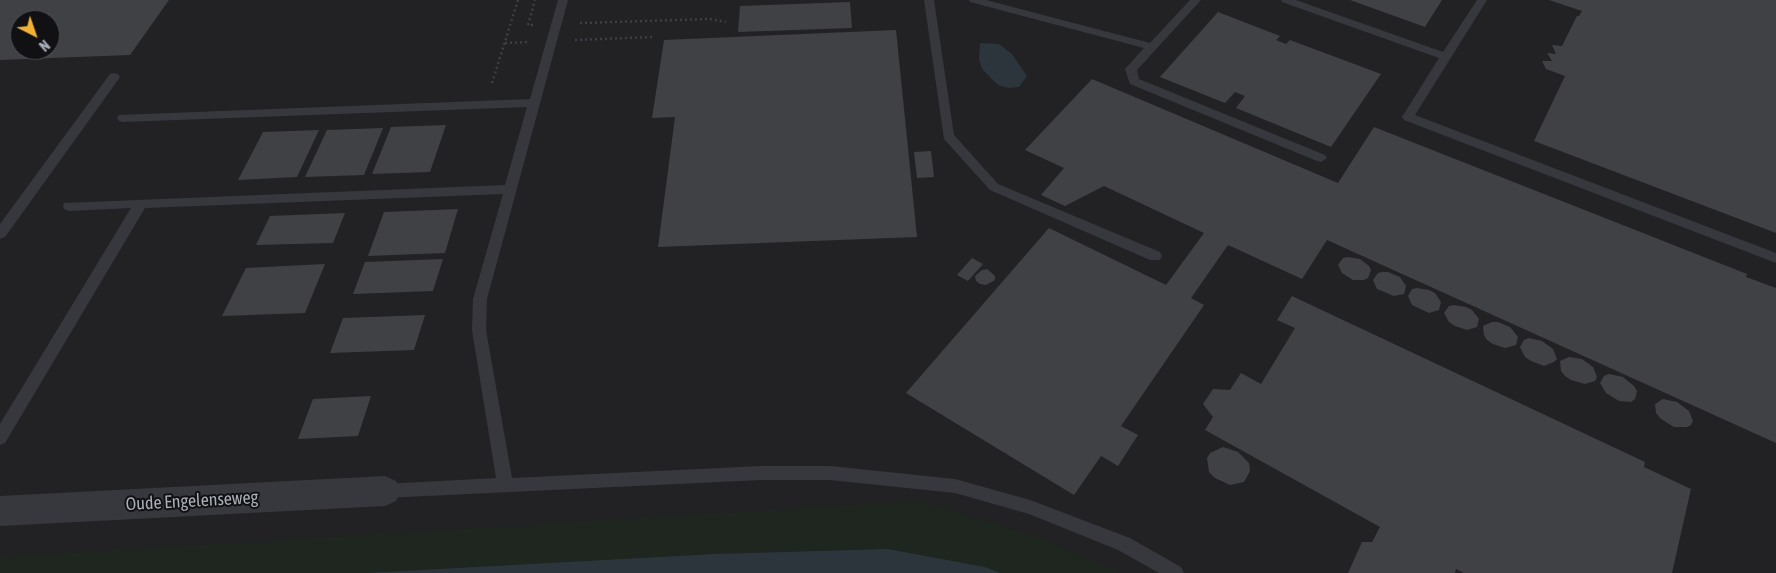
<!DOCTYPE html>
<style>
body{margin:0}
#map{position:relative;width:1776px;height:573px;overflow:hidden;background:#161618;font-family:"Asap Condensed",sans-serif}
canvas{display:block}
.north{position:absolute;left:10px;top:10px;width:50px;height:50px;box-sizing:border-box;background:#111113;border:1px solid #4d4f55;border-radius:50%;rotate:139deg;font-size:14px;font-weight:700;line-height:20px;text-align:center;color:#a8adb8}
.north::after{content:'';display:block;margin:auto;width:18px;height:22px;background:#f2b134;clip-path:polygon(50% 0,100% 100%,50% 72%,0 100%)}
</style>
<div id="map">
<canvas width="1776" height="573"></canvas>
<div class="north">N</div>
</div>
<script>
const context = document.querySelector('canvas').getContext('2d');
context.lineJoin = 'round';
function fillPath(path, color) {
  context.fillStyle = color;
  context.fill(path, 'evenodd');
}
function trace(path, color, width, dash) {
  context.strokeStyle = color;
  context.lineWidth = width;
  context.lineCap = dash ? 'butt' : 'round';
  context.setLineDash(dash || []);
  context.stroke(path);
}
function write(font, color, halo, rows, align = 'center') {
  context.font = font + ' "Asap Condensed",sans-serif';
  context.lineWidth = 4;
  context.setLineDash([]);
  context.textBaseline = 'middle';
  context.strokeStyle = halo;
  context.fillStyle = color;
  for (const [text, x, y, turn = 0] of rows) {
    context.save();
    context.translate(x, y);
    context.rotate((+turn || 0) * Math.PI / 180);
    context.textAlign = isNaN(turn) ? turn : align;
    if (halo) context.strokeText(text, 0, 0);
    context.fillText(text, 0, 0);
    context.restore();
  }
}
fillPath(new Path2D(`
 M0 0H1776V573H0ZM20 20H50V50H20Z`), '#222225');
fillPath(new Path2D(`
 M919 501 1036 536 1122 573H1000L985 567 888 549 714 554 366 573H0V557Z`), '#1e261f');
fillPath(new Path2D(`
 M980 43 999 44 1012 54 1027 76 1019 87 1008 88 998 85 982 69 979 59Z
 M888 549 985 567 1000 573H366L714 554Z`), '#2c353c');
fillPath(new Path2D(`
 M0 0H169L130 55 0 60ZM20 20H50V50H20Z
 M1350 0H1442L1425 27Z
 M1549 0H1776V233L1534 141 1565 76 1546 69 1542 61H1552L1547 53 1556 54 1552 45 1562 46 1577 16H1579L1582 11Z
 M850 2 852 28 738 32 740 6Z
 M1218 12 1280 36 1276 40 1286 44 1290 40 1381 74 1331 147 1236 108 1245 96 1235 92 1225 103 1160 77Z
 M896 30 917 237 658 247 675 117 652 118 664 40Z
 M1092 79 1338 183 1374 127 1747 274 1746 277 1776 288V443L1327 240 1302 279 1228 245 1191 298 1204 305 1121 426 1138 435 1118 466 1101 456 1074 495 906 393 1049 228 1166 285 1204 233 1104 186 1065 206 1041 195 1064 168 1025 150Z
 M446 125 430 172 372 174 391 127Z
 M383 128 364 175 305 177 327 130Z
 M319 130 297 177 238 180 263 132Z
 M931 151 934 177 917 178 914 152Z
 M458 209 445 253 368 256 384 212Z
 M345 213 333 243 256 245 270 216Z
 M1348 257 1360 259 1369 266 1371 270 1368 278 1364 280H1353L1342 273 1338 265 1343 258Z
 M972 258 983 264 968 281 957 275Z
 M443 259 433 291 353 294 365 262Z
 M325 264 305 313 222 316 246 268Z
 M987 269 995 276V280L986 285 980 284 976 281 975 276 982 270Z
 M1382 272H1388L1400 277 1406 286 1404 294 1394 296 1377 289 1373 280 1378 273Z
 M1417 288 1429 290 1435 293 1441 302 1439 310 1429 313 1412 305 1408 296 1412 289Z
 M1292 296 1645 462 1644 467 1691 489 1672 573H1464L1456 569 1455 573H1348L1362 542H1372L1380 527 1205 430 1213 417 1203 404 1213 389 1230 390 1241 373 1261 384 1295 328 1277 320Z
 M1454 305 1466 307 1472 310 1479 319 1477 327 1467 330 1455 326 1449 322 1444 313 1449 306Z
 M425 315 414 350 330 353 343 318Z
 M1492 322H1498L1510 327 1518 337 1516 345 1505 348 1493 344 1487 340 1484 335 1483 326Z
 M1529 338 1542 341 1553 349 1557 359 1554 362 1544 366 1531 361 1525 357 1520 347 1524 340Z
 M1569 357 1582 359 1593 367 1597 377 1595 381 1585 384 1571 380 1565 376 1561 371 1560 361Z
 M1609 374 1623 377 1634 386 1637 391 1635 399 1631 402 1619 401 1606 393 1600 383 1604 376Z
 M371 396 358 436 298 439 313 399Z
 M1663 399 1677 402 1689 411 1693 421 1691 425 1687 427H1674L1661 419 1656 413 1655 404Z
 M1223 447 1238 452 1249 463 1250 471 1244 482 1230 485 1215 478 1209 472 1207 458 1210 453Z`), '#404145');
trace(new Path2D(`
 M580 23 710 19 726 22
 M533 25H528L535 0
 M575 40 653 37
 M505 43 529 42
 M492 83 518 0`), '#3d3f44', 2.5, [2, 3]);
fillPath(new Path2D(`
 M558 0H568L487 299 486 330 512 478 761 466H830L955 479 1030 500 1130 538 1181 567 1184 573H1159L1118 550 1029 514 955 493 830 480H761L385 498 379 496 377 491 379 486 385 484 496 478 472 330 473 299 503 194 145 208 5 443 0 445V424L131 208 69 211 64 209 63 206 64 203 505 185 527 107 123 122 119 121 117 118 119 115 530 99Z
 M924 0H934L954 135 998 184 1160 252 1162 256 1160 260H1150L990 190 944 139Z
 M969 0H986L1150 43 1190 0H1201L1137 70 1139 79 1325 155 1327 158 1321 162 1317 161 1130 84 1125 69 1144 48 970 2Z
 M1281 0H1296L1443 52 1477 0H1487L1415 115 1776 253V263L1404 120 1402 117 1439 58 1282 2Z
 M114 73 118 74 120 77 118 80 5 237 0 239V224L110 74Z`), '#37383d');
fillPath(new Path2D(`
 M385 476 396 481 401 491 396 501 385 506 0 526V496Z`), '#37383d');
write('18px', '#a8adb8', '#111113', [
 ["Oude Engelenseweg",192,501,-3]
]);
</script>
